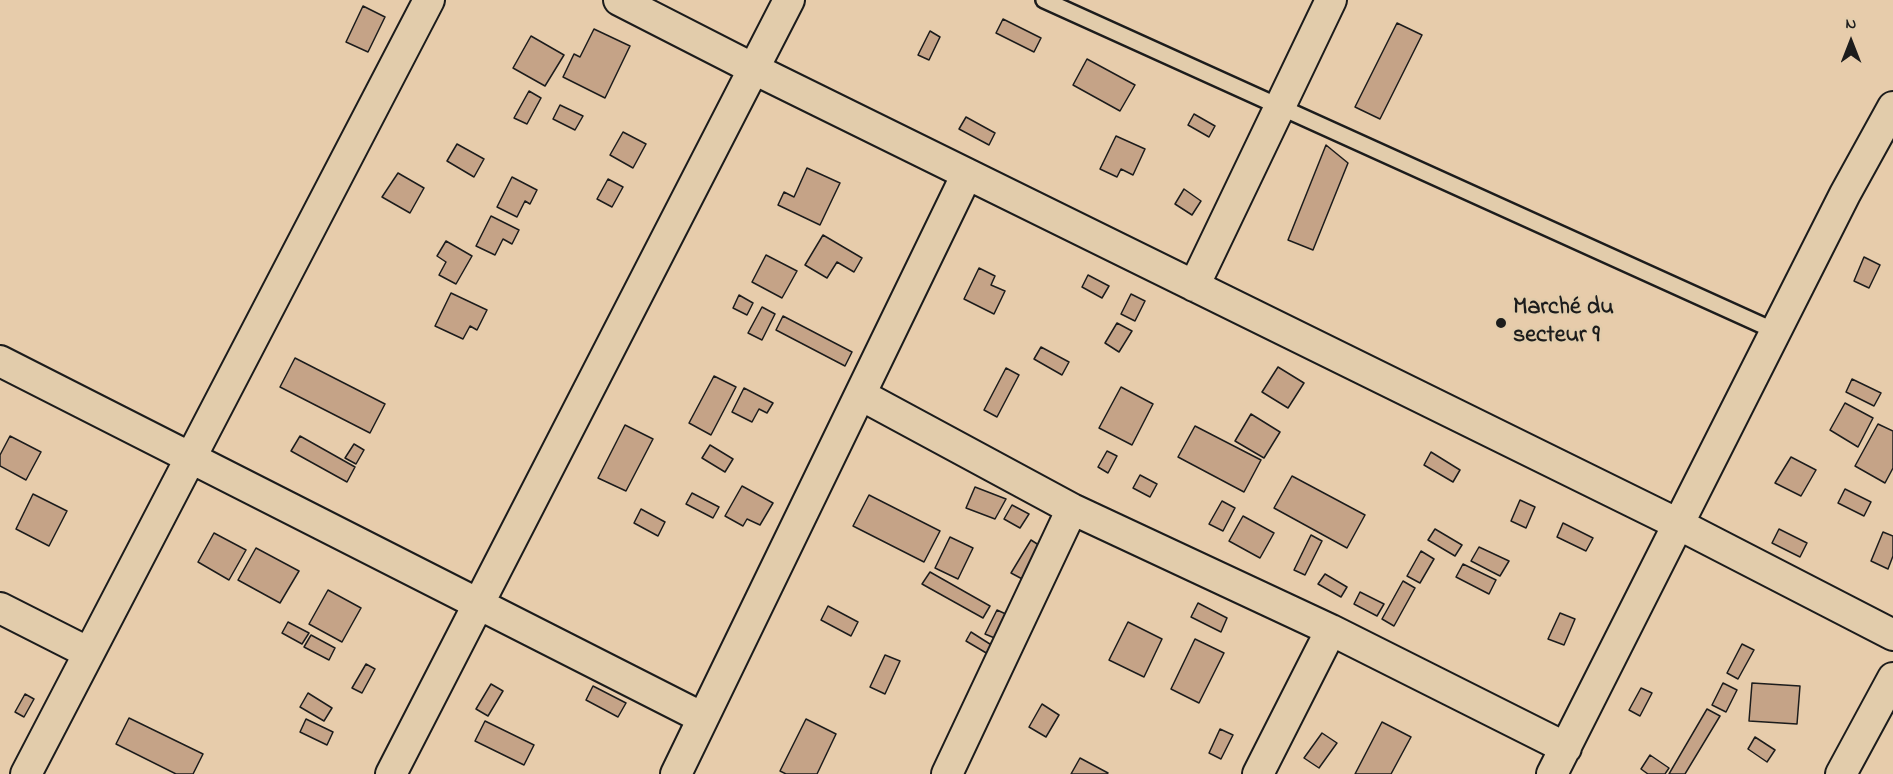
<!DOCTYPE html>
<meta charset="utf-8">
<style>
body{margin:0}
#map{position:relative;width:1893px;height:774px;overflow:hidden;background:#e7ccab;font-family:"Indie Flower",sans-serif}
canvas{display:block}
.north{position:absolute;left:1821px;top:12px;width:60px;height:60px;-webkit-text-stroke:4px #e2ccab;paint-order:stroke;rotate:0deg;font-size:16px;font-weight:700;line-height:24px;text-align:center;color:#1c1c1c}
.north::after{content:'';display:block;margin:auto;width:21px;height:27px;background:#1c1c1c;clip-path:polygon(50% 0,100% 100%,50% 72%,0 100%)}
</style>
<div id="map">
<canvas width="1893" height="774"></canvas>
<div class="north">N</div>
</div>
<script>
const context = document.querySelector('canvas').getContext('2d');
context.lineJoin = 'round';
function fillPath(path, color) {
  context.fillStyle = color;
  context.fill(path, 'evenodd');
}
function trace(path, color, width, dash) {
  context.strokeStyle = color;
  context.lineWidth = width;
  context.lineCap = dash ? 'butt' : 'round';
  context.setLineDash(dash || []);
  context.stroke(path);
}
function write(font, color, halo, rows, align = 'center') {
  context.font = font + ' "Indie Flower",sans-serif';
  context.lineWidth = 5;
  context.setLineDash([]);
  context.textBaseline = 'middle';
  context.strokeStyle = halo;
  context.fillStyle = color;
  for (const [text, x, y, turn = 0] of rows) {
    context.save();
    context.translate(x, y);
    context.rotate((+turn || 0) * Math.PI / 180);
    context.textAlign = isNaN(turn) ? turn : align;
    if (halo) context.strokeText(text, 0, 0);
    context.fillText(text, 0, 0);
    context.restore();
  }
}
const building = new Path2D(`
 M363 6 385 17 368 52 346 42Z
 M1003 19 1041 38 1034 52 996 33Z
 M1397 23 1422 35 1380 119 1355 107Z
 M594 29 630 46 605 98 563 77 574 54 580 57Z
 M930 31 940 37 929 60 918 55Z
 M531 36 564 55 545 86 513 68Z
 M1087 59 1135 85 1120 111 1073 85Z
 M529 91 541 98 527 124 514 118Z
 M560 105 583 116 575 130 553 119Z
 M1194 114 1215 126 1209 137 1188 125Z
 M966 117 995 133 989 145 959 129Z
 M623 132 646 144 633 168 610 155Z
 M1116 136 1145 149 1133 175 1121 169 1117 177 1100 169Z
 M457 144 484 159 474 177 447 161Z
 M1326 145 1348 163 1313 250 1288 240Z
 M807 168 840 183 820 225 778 205 784 192 794 197Z
 M398 173 424 188 410 213 382 197Z
 M512 177 537 190 530 204 525 201 517 217 497 207Z
 M608 179 623 187 612 207 597 199Z
 M1184 189 1201 201 1192 215 1175 204Z
 M491 216 519 230 512 244 503 239 495 255 476 246Z
 M823 235 862 258 854 272 837 262 827 278 805 265Z
 M446 241 472 256 456 284 439 275 446 262 437 256Z
 M766 255 797 271 782 298 752 282Z
 M1864 257 1880 265 1869 288 1854 281Z
 M979 268 995 276 991 285 1005 291 994 314 964 299Z
 M1088 275 1109 286 1102 298 1082 287Z
 M451 293 487 310 477 330 470 326 463 339 435 326Z
 M1131 294 1145 301 1135 321 1121 314Z
 M739 295 753 303 747 315 733 308Z
 M762 307 775 314 762 340 748 333Z
 M783 316 852 352 845 366 776 330Z
 M1117 323 1132 331 1119 352 1105 343Z
 M1041 347 1069 362 1062 375 1034 359Z
 M295 358 385 404 370 433 280 387Z
 M1278 367 1304 383 1288 408 1262 392Z
 M1006 368 1019 375 997 417 984 410Z
 M714 376 736 387 711 435 689 423Z
 M1852 379 1881 393 1874 406 1846 392Z
 M1121 387 1153 404 1132 445 1099 428Z
 M744 388 773 403 767 413 759 409 752 422 732 412Z
 M1845 403 1873 418 1858 447 1830 430Z
 M1251 414 1280 432 1264 458 1235 441Z
 M1878 424 1893 431V468L1885 483 1855 466Z
 M625 425 653 439 626 491 598 478Z
 M1195 426 1261 460 1244 492 1178 457Z
 M10 436 41 452 26 480 0 466V455Z
 M300 436 355 467 347 482 291 451Z
 M354 444 364 450 356 464 345 458Z
 M710 445 733 459 725 472 702 458Z
 M1107 451 1117 456 1108 473 1098 467Z
 M1431 452 1460 470 1453 482 1424 465Z
 M1791 457 1816 470 1801 496 1775 483Z
 M1140 475 1157 484 1150 497 1133 488Z
 M1292 476 1365 515 1347 548 1274 508Z
 M742 486 773 503 760 525 747 519 743 526 725 516Z
 M975 487 1006 499 995 519 966 508Z
 M1845 489 1871 502 1864 516 1838 503Z
 M692 493 719 507 713 518 686 504Z
 M33 494 67 511 49 546 16 529Z
 M869 495 940 531 924 562 853 526Z
 M1520 500 1535 507 1526 528 1511 521Z
 M1222 501 1235 508 1223 531 1209 524Z
 M1012 505 1029 514 1020 528 1004 519Z
 M641 509 665 522 658 536 634 523Z
 M1243 516 1274 533 1260 558 1229 541Z
 M1563 523 1593 538 1586 551 1557 537Z
 M1435 529 1462 545 1455 556 1428 540Z
 M1779 529 1807 543 1800 557 1772 543Z
 M1883 532 1893 536V556L1888 569 1871 561Z
 M214 533 246 550 229 580 198 562Z
 M1311 535 1322 541 1305 575 1294 570Z
 M950 537 973 548 958 579 935 568Z
 M1031 540 1045 549 1026 581 1011 573Z
 M1479 547 1509 561 1500 576 1471 561Z
 M256 548 299 571 280 603 238 580Z
 M1421 551 1434 559 1420 583 1407 576Z
 M1463 564 1496 580 1489 594 1456 577Z
 M930 572 990 606 983 618 922 584Z
 M1325 574 1347 587 1341 597 1318 584Z
 M1403 581 1415 588 1394 626 1382 619Z
 M328 590 361 608 342 642 309 624Z
 M1360 592 1384 604 1377 616 1354 604Z
 M1198 603 1227 618 1221 632 1191 617Z
 M828 606 858 622 851 636 821 620Z
 M997 610 1008 615 997 639 985 634Z
 M1560 613 1575 619 1564 645 1548 639Z
 M288 622 309 633 302 644 282 633Z
 M1128 622 1162 639 1144 677 1109 660Z
 M971 632 993 646 988 654 966 641Z
 M311 635 335 648 329 660 304 647Z
 M1195 639 1224 653 1199 703 1171 689Z
 M1742 644 1754 650 1738 679 1727 673Z
 M885 655 900 661 885 694 870 687Z
 M366 664 375 669 362 693 352 688Z
 M1723 683 1737 690 1726 712 1712 705Z
 M1752 683 1800 686 1797 724 1749 721Z
 M491 684 503 691 488 716 476 709Z
 M593 686 626 703 618 717 586 700Z
 M1641 688 1652 693 1640 716 1629 710Z
 M308 693 332 708 324 721 300 707Z
 M25 694 34 699 24 717 15 712Z
 M1042 704 1059 715 1046 737 1029 727Z
 M1707 709 1720 716 1685 774H1669Z
 M129 718 203 754 193 774H176L116 744Z
 M306 719 333 732 327 745 300 732Z
 M806 719 836 734 817 774H786L780 771Z
 M485 721 534 745 524 765 475 741Z
 M1382 722 1411 737 1391 774H1355Z
 M1220 729 1233 735 1221 759 1209 753Z
 M1322 733 1337 743 1319 768 1304 758Z
 M1755 737 1775 750 1767 762 1748 749Z
 M1650 755 1669 768 1665 774H1648L1641 769Z
 M1080 758 1108 773 1107 774H1071Z`);
fillPath(building, '#c5a387');
trace(building, '#1c1c1c', 1.5);
const service = new Path2D(`
 M1044 0 1775 331`);
const minor = new Path2D(`
 M619 0 754 69 1678 524 1893 635
 M1194 286 1331 0
 M0 361 703 718
 M861 395 1072 509 1331 630 1566 748
 M0 608 89 653
 M26 774 429 0
 M391 774 789 0
 M676 774 967 174
 M947 774 1072 509
 M1258 774 1331 630
 M1552 774 1845 194 1893 107
 M1841 774 1893 678`);
trace(service, '#1c1c1c', 20);
trace(minor, '#1c1c1c', 34);
trace(service, '#e2ccab', 15);
trace(minor, '#e2ccab', 30);
for (const [x, y, r, color] of [
 [1501,323,6,"#1c1c1c"]
]) {
  const dot = new Path2D();
  dot.arc(x, y, r, 0, 2 * Math.PI);
  context.fillStyle = color;
  context.fill(dot);
  trace(dot, '#e2ccab', 2);
}
write('bold 24px', '#1c1c1c', '#e2ccab', [
 ["Marché du",1513,309],
 ["secteur 9",1513,337]
], 'left');
</script>
